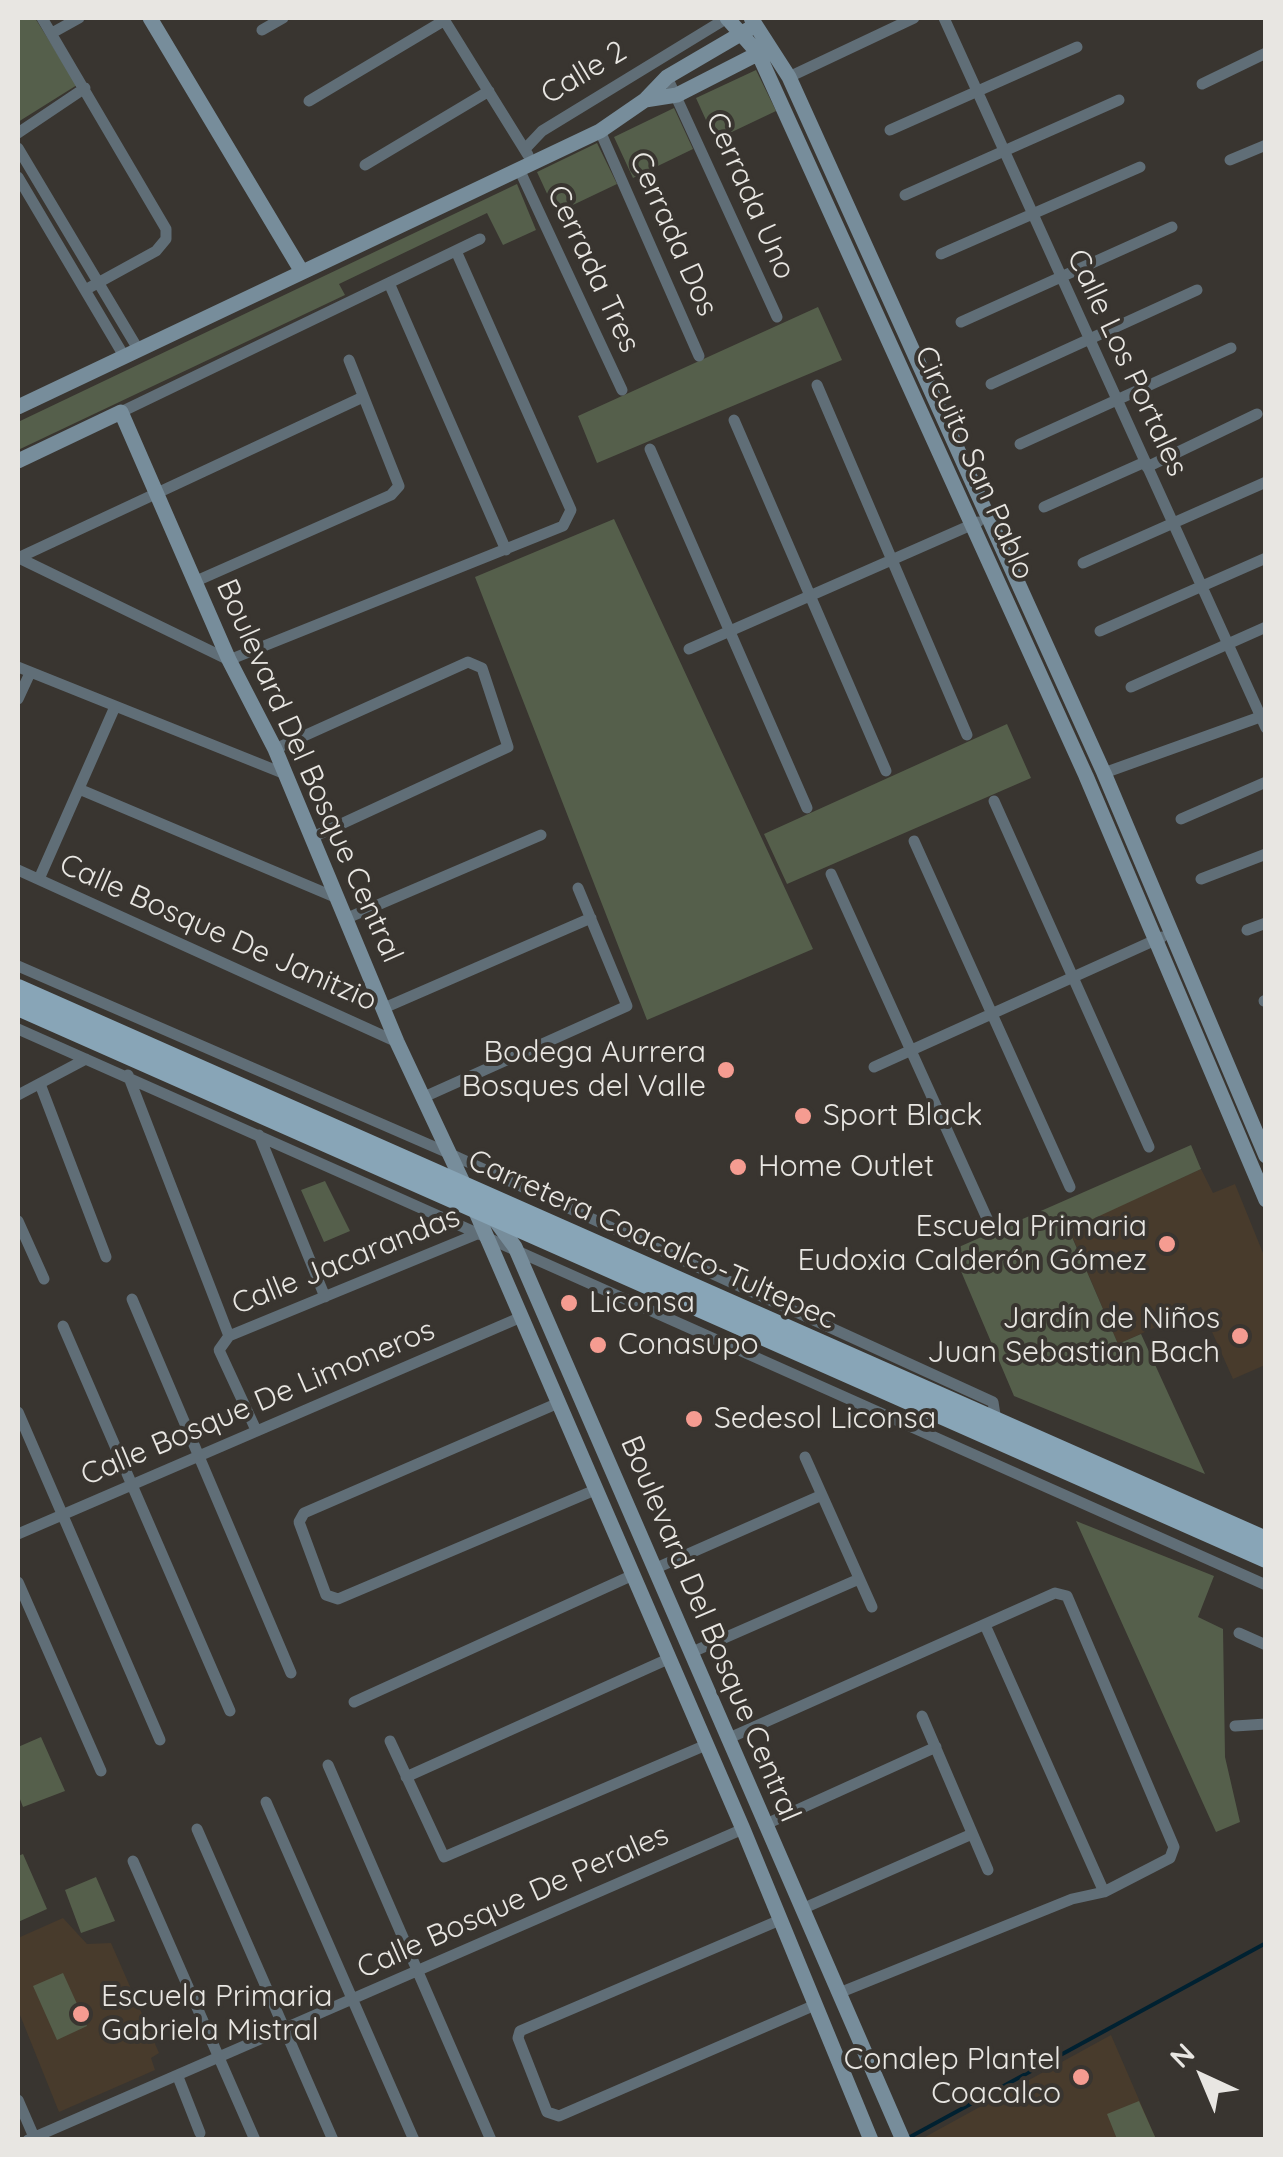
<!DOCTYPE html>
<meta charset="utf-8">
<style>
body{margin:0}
#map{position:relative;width:1283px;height:2157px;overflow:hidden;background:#393530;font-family:Quicksand,sans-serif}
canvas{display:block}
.frame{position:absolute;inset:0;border:20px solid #e8e6e2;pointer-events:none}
.north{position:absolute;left:1153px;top:2027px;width:100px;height:100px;-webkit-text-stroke:8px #393530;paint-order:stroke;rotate:316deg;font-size:28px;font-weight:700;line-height:40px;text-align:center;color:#e8e6e2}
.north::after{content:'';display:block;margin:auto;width:35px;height:45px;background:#e8e6e2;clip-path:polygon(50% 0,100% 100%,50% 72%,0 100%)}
</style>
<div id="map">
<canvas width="1283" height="2157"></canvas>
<div class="frame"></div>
<div class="north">N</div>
</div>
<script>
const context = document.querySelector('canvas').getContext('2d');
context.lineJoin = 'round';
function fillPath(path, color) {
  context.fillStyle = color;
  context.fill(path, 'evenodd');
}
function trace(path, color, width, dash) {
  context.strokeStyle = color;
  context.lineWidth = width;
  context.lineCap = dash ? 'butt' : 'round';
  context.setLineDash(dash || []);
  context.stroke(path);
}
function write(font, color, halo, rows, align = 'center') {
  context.font = font + ' Quicksand,sans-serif';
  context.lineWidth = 8;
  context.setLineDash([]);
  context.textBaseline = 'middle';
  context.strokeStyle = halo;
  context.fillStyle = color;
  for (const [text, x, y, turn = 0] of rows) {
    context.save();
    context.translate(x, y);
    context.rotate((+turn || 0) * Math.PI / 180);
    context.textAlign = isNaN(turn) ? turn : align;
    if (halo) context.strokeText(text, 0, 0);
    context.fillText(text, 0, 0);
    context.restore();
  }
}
fillPath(new Path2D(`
 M1201 1169 1213 1193 1235 1184 1265 1258V1365L1233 1379 1201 1307 1118 1344 1069 1229Z
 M63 1918 87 1944 111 1943 159 2053 151 2058 155 2070 59 2112 18 2010V1938Z
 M1111 2035 1156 2139 926 2140 925 2137Z`), '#483b2c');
fillPath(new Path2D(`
 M18 18H35L77 85 18 122Z
 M756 70 776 111 715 140 696 98Z
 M674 108 693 149 633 178 614 137Z
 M597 143 617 184 556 213 537 172Z
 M517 184 536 230 503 245 487 213 339 284 345 295 18 450V422Z
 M818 307 842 360 597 463 578 416Z
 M614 519 813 949 647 1020 475 577Z
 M1007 724 1031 778 787 884 764 834Z
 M1191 1145 1201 1169 1069 1230 1118 1344 1141 1334 1205 1474 1014 1396 952 1250Z
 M325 1181 350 1231 324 1242 301 1190Z
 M1076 1521 1214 1576 1198 1617 1223 1629 1225 1757 1240 1822 1216 1832Z
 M41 1737 65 1791 23 1807 18 1794V1747Z
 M23 1854 47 1909 18 1922V1856Z
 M96 1877 115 1921 81 1933 65 1890Z
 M63 1973 87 2026 57 2040 33 1986Z
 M1139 2101 1156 2139H1117L1107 2114Z`), '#555f4b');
trace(new Path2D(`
 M910 2137 1266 1943`), '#002131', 4);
trace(new Path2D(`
 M42 18 166 229V239L156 251 85 290
 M443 18 528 155
 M944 18 1266 728
 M262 30 283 18
 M52 33 79 18
 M667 77 777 317
 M789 77 914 18
 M1202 84 1266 53
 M309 101 445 20
 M890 130 1077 47
 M600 131 699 356
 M18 133 85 88
 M18 148 138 349
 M525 149 542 131 727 18
 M1230 160 1266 145
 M365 165 489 91
 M519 169 622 390
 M18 177 124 356
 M905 195 1119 100
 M941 254 1140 167
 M389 283 506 550
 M961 322 1172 227
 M991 384 1197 290
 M817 385 967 735
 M121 412 480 239
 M734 420 886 771
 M1020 444 1231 348
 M650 449 807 808
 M1147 467 1257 414
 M1044 507 1145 462
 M18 558 363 397
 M19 558 229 660 563 526 571 510 456 251
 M1083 563 1266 482
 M194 582 391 495 399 486 349 360
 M1100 631 1266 558
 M689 649 978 522
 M18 667 285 774
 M1131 687 1266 627
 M18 699 30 673
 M275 749 468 662 482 668 508 747 313 837
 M1104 773 1260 717
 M79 789 337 898
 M994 801 1149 1147
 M1181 819 1266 782
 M914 841 1070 1187
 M18 870 397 1042
 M831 874 990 1225
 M39 879 114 709
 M1201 879 1266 854
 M345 919 541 835
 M1247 930 1266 923
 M18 966 446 1152 993 1402 996 1421
 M1264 1001 1266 1000
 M384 1008 591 918
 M18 1029C435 1212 848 1403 1266 1585
 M874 1067 1162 937
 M128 1075 229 1336
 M40 1084 106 1257
 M18 1095 86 1059
 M424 1097 627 1006 578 888
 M259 1135 325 1297
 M18 1221 44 1279
 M132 1299 291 1673
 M63 1326 230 1711
 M229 1336 482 1232
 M229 1336 219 1350 256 1430
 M556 1404 304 1513 299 1522 326 1595 338 1599 595 1490
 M18 1412 160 1740
 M805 1457 872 1607
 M18 1534 519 1318
 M654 1569 822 1495
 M18 1582 101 1771
 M985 1625 1104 1892
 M1239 1633 1266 1645
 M690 1653 859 1579
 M354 1702 633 1575
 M922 1716 988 1870
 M1235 1726 1266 1724
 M727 1739 1055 1593 1067 1596 1174 1847 1170 1858 1104 1892 1072 1899 839 1993
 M390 1741 444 1857 706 1745
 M328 1765 491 2140
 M406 1777 668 1659
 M266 1802 414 2140
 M764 1825 936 1747
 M197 1829 333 2140
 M133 1861 255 2140
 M802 1909 972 1834
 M780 1920 520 2031 518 2038 547 2112 559 2116 815 2005
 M178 2077 200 2133
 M18 2100 34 2137
 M28 2140 743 1829`), '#606e77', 11);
trace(new Path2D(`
 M150 18 302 272
 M727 18 758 53 1086 776 1266 1200
 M751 18 789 77 1104 773 1266 1156
 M645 100 677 95 765 50
 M18 407 600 131 645 100 667 77 749 29
 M18 461 121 412 229 660 275 749 397 1042 466 1189 743 1829 871 2140
 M492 1216 515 1247 903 2140`), '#778d9b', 15);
trace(new Path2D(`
 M18 988 1266 1540
 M18 1007 1266 1559`), '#88a5b7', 18);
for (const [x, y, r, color] of [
 [726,1070,10,"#f59c91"],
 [803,1116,10,"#f59c91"],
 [738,1167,10,"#f59c91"],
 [1167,1244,10,"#f59c91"],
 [569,1303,10,"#f59c91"],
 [1240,1336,10,"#f59c91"],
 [598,1345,10,"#f59c91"],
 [694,1419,10,"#f59c91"],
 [81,2014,10,"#f59c91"],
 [1081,2077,10,"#f59c91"]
]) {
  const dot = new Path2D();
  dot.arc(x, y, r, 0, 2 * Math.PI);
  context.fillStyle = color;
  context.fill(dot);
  trace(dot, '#393530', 4);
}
write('30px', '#e8e6e2', '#393530', [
 ["Calle 2",584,73,-31],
 ["Cerrada Uno",750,196,66],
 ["Cerrada Dos",673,234,66],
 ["Cerrada Tres",593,269,65],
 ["Calle Los Portales",1127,363,65],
 ["Circuito San Pablo",974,463,66],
 ["Boulevard Del Bosque Central",309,771,66],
 ["Calle Bosque De Janitzio",218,933,24],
 ["Carretera Coacalco-Tultepec",652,1240,24],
 ["Calle Jacarandas",346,1261,-22],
 ["Calle Bosque De Limoneros",258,1403,-23],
 ["Boulevard Del Bosque Central",710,1629,67],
 ["Calle Bosque De Perales",513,1902,-24]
]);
write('30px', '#e8e6e2', '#393530', [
 ["Bodega Aurrera",706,1053,"right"],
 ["Bosques del Valle",706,1087,"right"],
 ["Sport Black",823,1116],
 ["Home Outlet",758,1167],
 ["Escuela Primaria",1147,1227,"right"],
 ["Eudoxia Calderón Gómez",1147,1261,"right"],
 ["Liconsa",589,1303],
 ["Jardín de Niños",1220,1319,"right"],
 ["Juan Sebastian Bach",1220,1353,"right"],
 ["Conasupo",618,1345],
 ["Sedesol Liconsa",714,1419],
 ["Escuela Primaria",101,1997],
 ["Gabriela Mistral",101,2031],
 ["Conalep Plantel",1061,2060,"right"],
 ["Coacalco",1061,2094,"right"]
], 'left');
</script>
